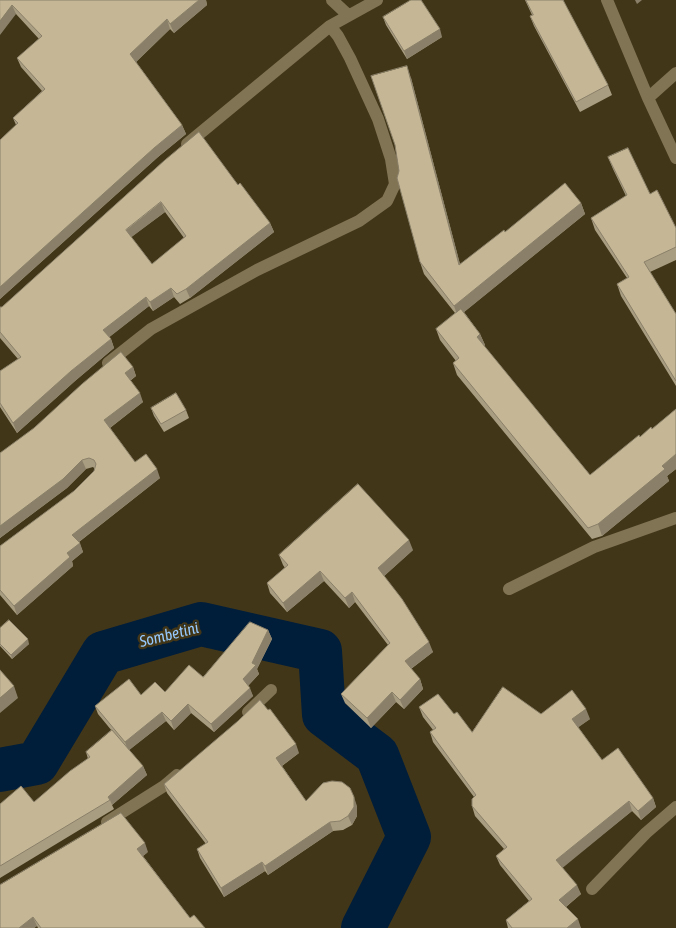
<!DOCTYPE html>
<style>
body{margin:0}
canvas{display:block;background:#413618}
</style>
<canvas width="676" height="928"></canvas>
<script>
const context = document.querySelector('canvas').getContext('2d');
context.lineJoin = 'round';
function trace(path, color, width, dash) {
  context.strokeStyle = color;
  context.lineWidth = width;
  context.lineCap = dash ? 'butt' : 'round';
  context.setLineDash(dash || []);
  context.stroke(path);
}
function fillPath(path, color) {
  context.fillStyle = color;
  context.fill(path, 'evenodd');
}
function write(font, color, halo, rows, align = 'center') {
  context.font = font + ' "Asap Condensed",sans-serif';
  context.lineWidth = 5;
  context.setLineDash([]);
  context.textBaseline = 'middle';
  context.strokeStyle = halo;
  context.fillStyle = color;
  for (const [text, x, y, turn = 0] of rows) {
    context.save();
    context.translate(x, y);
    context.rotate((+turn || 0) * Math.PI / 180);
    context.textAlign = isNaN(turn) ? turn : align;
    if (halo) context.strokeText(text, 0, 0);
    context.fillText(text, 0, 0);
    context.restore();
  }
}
trace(new Path2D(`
 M0 770 37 763 103 653 201 624 320 651 324 715 377 755 409 837 363 928`), '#001d3a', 44);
trace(new Path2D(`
 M332 0 348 15
 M607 0 648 98 676 158
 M648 98 676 73
 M187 144 330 26 377 0
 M108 363 151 329 257 270 359 221 387 201 395 184 391 159 378 119 350 58 338 36 330 26
 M509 589 594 547 676 518
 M248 712 271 690
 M107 822 164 786 177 775
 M592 889 646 833 676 807`), '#817455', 12);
fillPath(new Path2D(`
 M0 0H206L207 5 174 33 170 29 136 62 182 125 186 134 158 157 0 299V140L16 125 13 118 42 91 21 67 17 58 39 39 16 14Z
 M525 0H563L608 85 612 95 580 112 534 26 530 16 532 15Z
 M383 17 442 37 407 59 386 25Z
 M411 78 460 264 505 232 581 203 585 214 464 312 480 334 485 345 484 346 590 475 640 437 652 429 676 409V469L667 476 669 481 602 536 592 539 457 375 453 363 456 361 440 340 436 329 455 313 424 274 420 262 399 171Z
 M608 157 650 194 676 228V260L650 272 676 314V386L621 296 617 284 627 278 595 230 591 218 626 196 613 169Z
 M165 160 238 185 270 223 274 232 190 298 180 304 174 297 153 311 149 306 109 337 111 339 114 348 75 381 17 433 0 407V371L18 359 0 338V307H2ZM165 212 184 238 152 264 131 237Z
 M133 367 136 376 130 381 143 402 110 428 135 462 160 478 79 542 83 552 72 561 73 566 17 615 0 595V546L74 491 94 471V468L93 467 86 469 67 488 0 538V453Z
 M151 408 186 410 189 418 164 432 154 416Z
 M413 550 384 576 433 652 411 669 420 679 423 689 404 709 396 702 371 728 345 703 341 694 388 645 355 602 349 608 324 581 287 612 270 593 267 583 285 568 283 565 279 555Z
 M0 628 29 644 12 659 0 646Z
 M268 630 272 639 257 669 259 674 248 686 253 696 214 732 191 713 174 730 166 721 129 750 143 766 147 775 112 805 114 809 0 878V804L34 802 88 759 86 752 112 731 98 714 95 706 141 695 165 692 203 677Z
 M419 707 454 714 472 732 541 714 590 719 578 727 602 760 653 798 656 807 641 820 632 811 562 867 581 894 566 907 581 928H508L506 920 529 901 500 865 496 856 504 849 475 816 472 806 474 797 433 742 430 732 433 730 423 717Z
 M299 753 282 766 306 801 357 806V816L352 825 343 830 333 831 268 875 265 871 224 897 200 858 197 849 206 844 167 793 164 784Z
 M148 852 143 856 190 918 205 928H38L37 926 34 928H0Z`), '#a99d81');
fillPath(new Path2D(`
 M199 0H206L207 5 174 33 170 24Z
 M635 0H642L637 4Z
 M12 5 16 14 0 35V21Z
 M167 19 170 29 134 64 130 54Z
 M440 29 442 37 407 59 404 51Z
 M407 66 411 78 463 276 459 265Z
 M182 125 186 134 158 157 0 299V287L154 148Z
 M161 202 165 212 129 239 126 230Z
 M581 203 585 214 458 317 454 306Z
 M270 223 274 232 190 298 186 289Z
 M171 288 174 297 153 311 150 302Z
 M146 297 149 306 107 339 103 330Z
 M480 334 485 345 481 348 477 337Z
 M111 339 114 348 75 381 17 433 13 423 71 371Z
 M133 367 136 376 128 382 125 373Z
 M140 393 143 402 107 430 104 420Z
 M676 454V469L667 476 669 481 602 536 598 524 662 466Z
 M82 460 86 469 67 488 0 538V526Z
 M157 469 160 478 76 544 72 535Z
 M409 540 413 550 382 578 378 568Z
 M80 543 83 552 72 561 73 566 17 615 14 606 67 553Z
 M320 571 324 581 287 612 283 603Z
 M352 592 355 602 349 608 345 598Z
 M268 630 272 639 257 669 259 674 246 688 243 679Z
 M28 639 29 644 12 659 11 655Z
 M429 642 433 652 408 671 405 661Z
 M420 679 423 689 404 709 400 700Z
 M14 686 18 698 0 713V698Z
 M250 688 253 696 214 732 211 724Z
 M392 692 396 702 371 728 367 718Z
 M188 704 191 713 174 730 171 721Z
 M586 709 590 719 576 729 572 719Z
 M162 712 166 721 128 751 125 742Z
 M296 744 299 753 280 767 276 758Z
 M143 766 147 775 112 805 110 800 108 797Z
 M354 797 357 806V816L352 825 348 816Z
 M653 798 656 807 641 820 638 811Z
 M629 801 632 811 560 870 556 860Z
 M330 822 333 831 268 875 265 866Z
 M145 843 148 852 140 858 137 849Z
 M262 862 265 871 224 897 221 888Z
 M577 885 581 894 563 909 559 900Z
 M33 917 37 926 34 928H19Z
 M578 919 581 928H567Z`), '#8a8069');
const building = new Path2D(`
 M0 0H199L170 24 167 19 130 54 182 125 154 148 0 287V140L18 123 13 118 45 89 17 58 42 36 12 5 0 21Z
 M411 0H421L440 29 404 51 383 17Z
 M526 0H563L608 85 576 102 530 16 533 15Z
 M407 66 459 265 504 230 505 232 565 183 581 203 454 306 420 262 397 178 399 171 395 145 371 76Z
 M199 132 238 185 240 183 270 223 186 289 177 294 171 288 150 302 146 297 103 330 111 339 71 371 13 423 0 403V371L21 357 0 332V307H2L165 160ZM161 202 186 236 152 264 126 230Z
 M628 148 650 194 657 190 676 228V247L644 262 676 314V381L617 284 629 277 591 218 627 195 608 157Z
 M461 309 480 334 477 337 590 475 639 435 640 437 651 427 652 429 676 409V454L662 466 665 469 598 524 588 528 453 363 459 358 436 329Z
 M121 352 133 367 125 373 140 393 104 420 135 462 146 454 157 469 72 535 80 543 67 553 70 557 14 606 0 590V546L74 491 94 471 96 464 94 460 89 458 82 460 63 479 0 526V453L34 428 82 384Z
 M176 393 186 410 161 424 151 408Z
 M358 484 409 540 378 568 402 599 429 642 405 661 420 679 400 700 392 692 367 718 341 694 390 643 352 592 345 598 320 571 283 603 267 583 288 565 279 555Z
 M9 620 28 639 11 655 0 644V628Z
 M250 622 268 630 252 663 256 665 243 679 250 688 211 724 188 704 171 721 162 712 125 742 95 706 129 679 141 695 155 682 165 692 189 665 203 677Z
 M0 670 14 686 0 698Z
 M503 687 541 714 572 690 586 709 572 719 602 760 618 748 653 798 638 811 629 801 556 860 577 885 559 900 578 919 567 928H512L506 920 532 899 496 856 507 847 472 806V799L476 795 430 732 436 728 419 707 438 694 454 714 457 712 472 732Z
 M260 700 268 710 270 709 296 744 276 758 306 801 323 783 332 781 342 782 350 788 354 797V807L348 816 340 821 330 822 265 866 262 862 221 888 197 849 208 842 164 784 238 721Z
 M112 730 143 766 108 797 110 800 0 866V804L21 786 34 802 70 771 90 757 86 752Z
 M121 813 145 843 137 849 190 918 194 915 205 928H41L33 917 19 928H0V885Z`);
fillPath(building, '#c5b796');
trace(building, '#8a8069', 1);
write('italic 16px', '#96c9fd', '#413618', [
 ["Sombetini",169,635,-14]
]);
</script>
